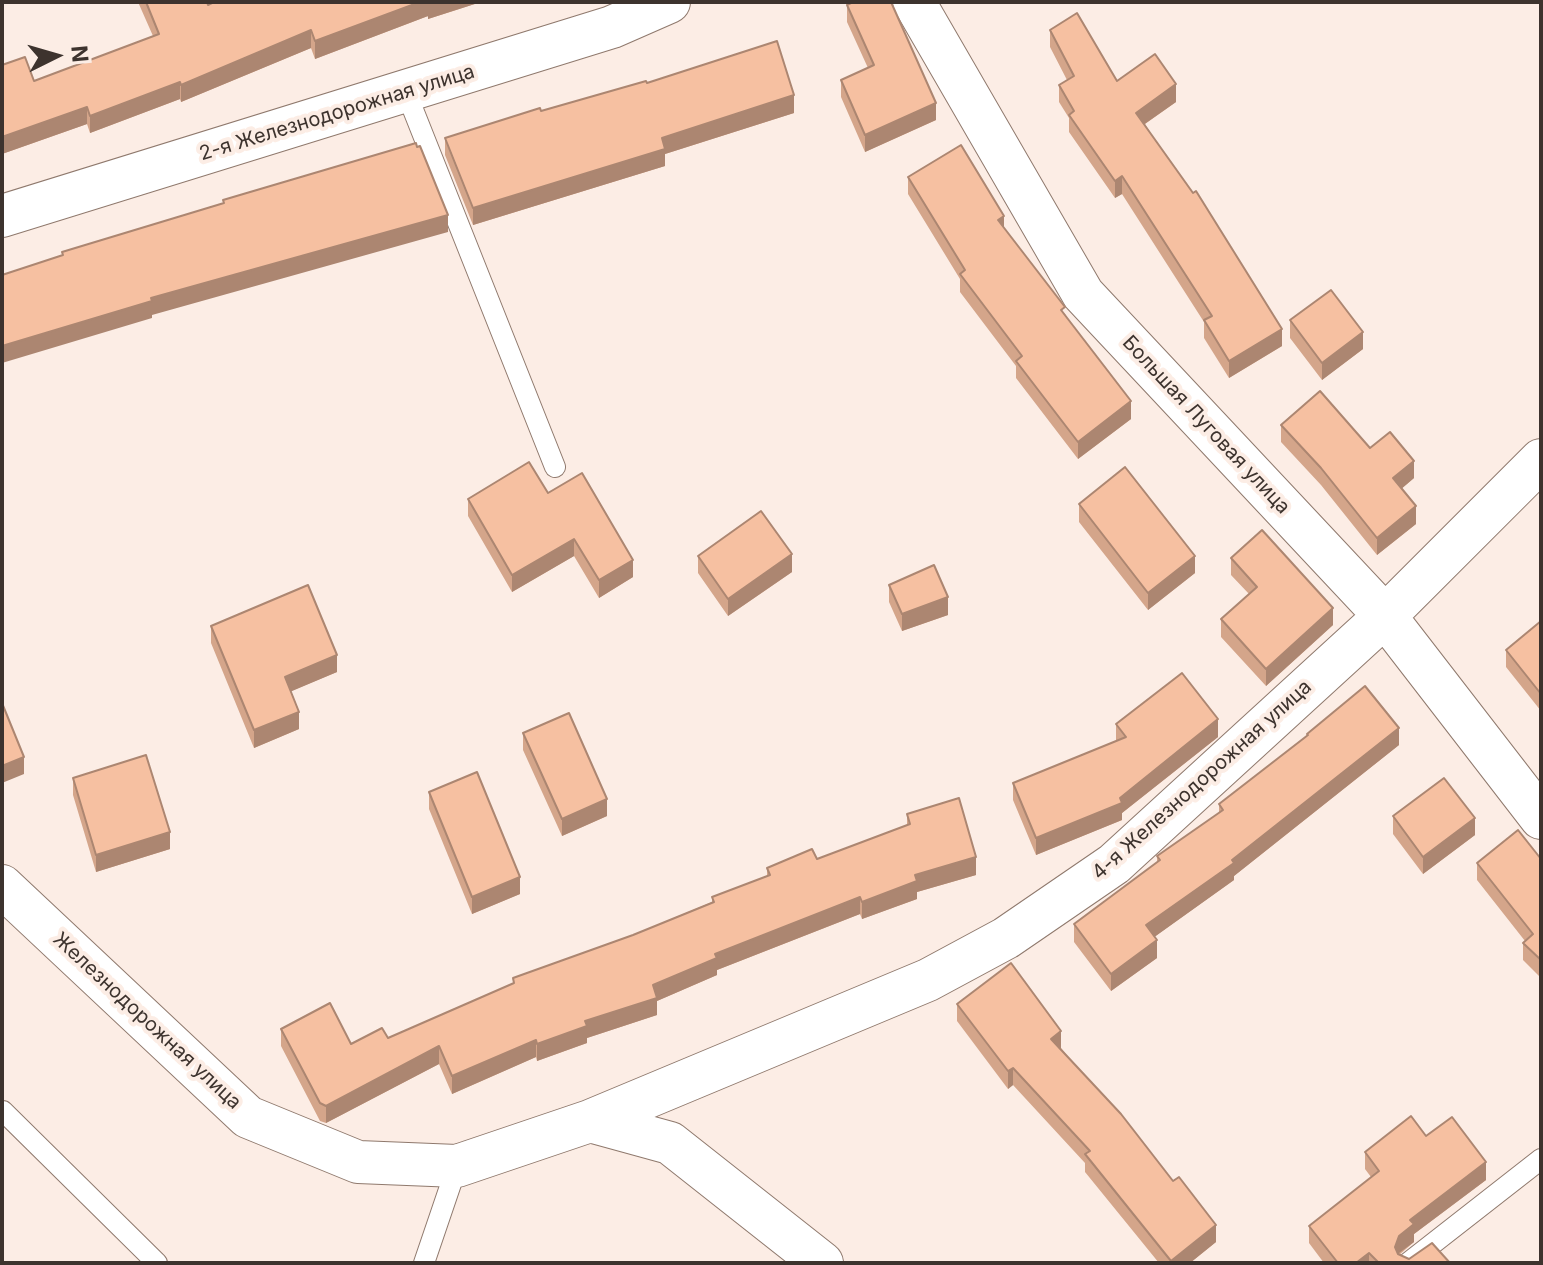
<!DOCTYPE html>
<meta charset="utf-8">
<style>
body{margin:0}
#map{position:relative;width:1543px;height:1265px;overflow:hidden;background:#fcede5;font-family:Inter,sans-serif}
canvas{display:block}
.frame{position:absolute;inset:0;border:4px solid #3d332e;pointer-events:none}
.north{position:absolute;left:16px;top:16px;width:80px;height:80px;-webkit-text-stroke:6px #fcede5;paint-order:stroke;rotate:85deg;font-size:22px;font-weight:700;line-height:32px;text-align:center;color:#3d332e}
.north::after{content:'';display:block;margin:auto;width:28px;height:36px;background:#3d332e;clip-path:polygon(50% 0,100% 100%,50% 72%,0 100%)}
</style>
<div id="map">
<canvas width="1543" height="1265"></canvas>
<div class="frame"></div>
<div class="north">N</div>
</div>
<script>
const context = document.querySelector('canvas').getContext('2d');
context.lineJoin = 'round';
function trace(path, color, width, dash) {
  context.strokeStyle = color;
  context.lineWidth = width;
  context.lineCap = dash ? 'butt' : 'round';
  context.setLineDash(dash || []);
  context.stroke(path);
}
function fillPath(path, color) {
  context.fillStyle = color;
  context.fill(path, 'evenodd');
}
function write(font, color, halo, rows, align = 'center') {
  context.font = font + ' Inter,sans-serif';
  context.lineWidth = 8;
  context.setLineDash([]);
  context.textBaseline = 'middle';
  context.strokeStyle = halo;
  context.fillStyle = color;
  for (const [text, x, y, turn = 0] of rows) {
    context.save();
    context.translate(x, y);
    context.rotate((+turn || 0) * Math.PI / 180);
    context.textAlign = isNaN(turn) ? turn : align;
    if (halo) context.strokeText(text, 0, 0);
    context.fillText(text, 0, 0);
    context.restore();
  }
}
const service = new Path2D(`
 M406 92 555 467
 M3 1111 157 1263
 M424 1263 457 1166
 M1408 1263 1541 1159`);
const minor = new Path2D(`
 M914 2 1083 294 1385 616 1541 818
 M2 216 612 27 669 2
 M2 886 248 1117 358 1162 457 1166 590 1121 670 1143 822 1263
 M590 1121 928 980 1006 938 1114 864 1385 616 1541 460`);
trace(service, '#8f796d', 22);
trace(minor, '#8f796d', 44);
trace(service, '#fff', 20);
trace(minor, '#fff', 42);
fillPath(new Path2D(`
 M138 2H207L208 5 214 2H481L428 19V16L315 59 311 48 181 102 180 99 90 133 87 124 2 154V65L34 81 153 36Z
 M847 5 936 120 865 152 841 97V80L868 68 847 22Z
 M1050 30 1117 81 1176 102 1145 124 1282 346 1229 378 1204 338V322L1122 194 1115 198 1069 132V118L1059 102V85L1067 80 1050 47Z
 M647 83 794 113 665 154V166L473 225 445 155V138L541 111Z
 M908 177 1004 228 1065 314 1131 419 1078 459 1016 378V366L960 292V279L908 194Z
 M1290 320 1363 349 1322 380 1290 338Z
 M1281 425 1414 478 1401 489 1416 524 1377 555 1321 485 1281 442Z
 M548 493 633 577 599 598 574 556 512 592 468 516V499Z
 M1079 504 1195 573 1148 610 1079 522Z
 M698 556 792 572 728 616 698 573Z
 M1231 558 1333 625 1266 686 1221 637V619L1249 594 1231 575Z
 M889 585 948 615 902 631 889 602Z
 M1541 621V711L1506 667V650Z
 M211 626 337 672 291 691 299 729 254 748 211 643Z
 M1116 724 1218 737 1122 813V820L1036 855 1013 800V783L1116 741Z
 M523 733 607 816 562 836 523 750Z
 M1307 734 1399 745 1234 876V880L1154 937 1157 958 1111 991 1074 942V924L1157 862V856L1219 813V804L1307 736Z
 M73 778 170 849 96 872 73 795Z
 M429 792 520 894 472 914 429 809Z
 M907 814 976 875 917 892V899L862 919 860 914 717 970V975L657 1001V1015L587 1038V1043L537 1061 536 1057 452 1094 439 1064 326 1123 320 1121 281 1046V1029L351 1044 388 1038 513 984V978L633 935 712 902V897L767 877V868L817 859 907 825Z
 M1393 816 1475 835 1423 874 1393 834Z
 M1541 859V978L1523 960V943L1525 941 1477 880V863Z
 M957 1004 1061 1048 1216 1242 1190 1263H1159L1085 1172V1163L1013 1085 1008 1089 957 1021Z
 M1426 1136 1486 1180 1414 1234V1242L1399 1255 1409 1259 1450 1263H1324L1309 1243V1226L1371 1177 1365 1169V1152Z`), '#d4a58a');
fillPath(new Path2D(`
 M420 2H428V16L315 59V41Z
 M428 2H481L428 19Z
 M311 30V48L181 102V85Z
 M180 82V99L90 133V116Z
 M1176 84V102L1136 130V113Z
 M794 95V113L665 154V166L473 225V208L662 138Z
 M936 103V120L865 152V135Z
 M87 107V124L2 154V137Z
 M1122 176V194L1115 198V181Z
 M448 215V232L152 315V318L2 363V346L151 298Z
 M1004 216V234L998 220Z
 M1282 329V346L1229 378V361Z
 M1363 332V349L1322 380V363Z
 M1131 401V419L1078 459V442Z
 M1414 461V478L1393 496V478Z
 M1416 506V524L1377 555V538Z
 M574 539V556L512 592V575Z
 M792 554V572L728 616V599Z
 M1195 556V573L1148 610V593Z
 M633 560V577L599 598V580Z
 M948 597V615L902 631V614Z
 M1333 608V625L1266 686V669Z
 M337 655V672L285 694V677Z
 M299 712V729L254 748V730Z
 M1218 719V737L1122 813V820L1036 855V838L1120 798Z
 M1399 728V745L1234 876V880L1146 943V925L1232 860Z
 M24 757V774L2 783V766Z
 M607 799V816L562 836V819Z
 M1475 818V835L1423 874V857Z
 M170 832V849L96 872V855Z
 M976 857V875L917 892V899L862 919V902L915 875Z
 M520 877V894L472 914V897Z
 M860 897V914L717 970V975L657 1001V1015L587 1038V1043L537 1061V1044L585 1021 715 954Z
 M1157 940V958L1111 991V974Z
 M1061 1031V1048L1051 1056V1039Z
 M536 1040V1057L452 1094V1076Z
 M439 1046V1064L326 1123V1106Z
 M1013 1068V1085L1008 1089V1071Z
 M1486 1162V1180L1414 1234V1242L1399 1253 1395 1263V1247L1399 1236 1410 1220Z
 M1216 1225V1242L1190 1263H1171V1261Z
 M1369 1253V1263H1356Z`), '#ac8671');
const building = new Path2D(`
 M146 2H207L208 5 214 2H420L315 41 311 30 181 85 180 82 90 116 87 107 2 137V65L25 57 34 81 159 34Z
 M853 2H891L936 103 865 135 841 80 874 65 847 5Z
 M1077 13 1117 81 1155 54 1176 84 1136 113 1193 193 1196 191 1282 329 1229 361 1204 320 1212 316 1122 176 1115 181 1069 115 1074 111 1059 85 1074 76 1050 30Z
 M777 41 794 95 662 138 665 149 473 208 445 138 540 108 541 111 646 81 647 83Z
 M416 143 417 147 420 146 448 215 151 298 152 301 2 346V275L63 255 62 252 224 203 223 200Z
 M961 145 1004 216 998 220 1065 307 1061 310 1131 401 1078 442 1016 361 1022 356 960 274 965 270 908 177Z
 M1331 290 1363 332 1322 363 1290 320Z
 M1320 391 1370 448 1390 432 1414 461 1393 478 1416 506 1377 538 1321 468 1281 425Z
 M529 462 548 493 582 473 633 560 599 580 574 539 512 575 468 499Z
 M1125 467 1195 556 1148 593 1079 504Z
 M761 511 792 554 728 599 698 556Z
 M1262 530 1333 608 1266 669 1221 619 1257 587 1231 558Z
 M934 565 948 597 902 614 889 585Z
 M308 585 337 655 285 677 299 712 254 730 211 626Z
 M1541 621V694L1506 650Z
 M1182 673 1218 719 1120 798 1122 803 1036 838 1013 783 1126 737 1116 724Z
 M1365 686 1399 728 1232 860 1234 863 1146 925 1157 940 1111 974 1074 924 1160 860 1157 856 1223 810 1219 804 1308 735 1307 734Z
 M2 703 24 757 2 766Z
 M569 713 607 799 562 819 523 733Z
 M146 755 170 832 96 855 73 778Z
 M477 772 520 877 472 897 429 792Z
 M1444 778 1475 818 1423 857 1393 816Z
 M959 798 976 857 915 875 917 881 862 902 860 897 715 954 717 958 653 985 657 998 585 1021 587 1026 537 1044 536 1040 452 1076 439 1046 326 1106 320 1103 281 1029 330 1003 351 1044 382 1028 388 1038 514 983 513 978 633 935 714 902 712 897 770 875 767 868 812 849 817 859 910 824 907 814Z
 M1518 830 1541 859V960L1523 943 1533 934 1477 863Z
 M1011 963 1061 1031 1051 1039 1121 1114 1173 1181 1179 1177 1216 1225 1171 1261 1085 1154 1090 1151 1013 1068 1008 1071 957 1004Z
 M1411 1116 1426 1136 1452 1117 1486 1162 1410 1220 1414 1224 1399 1236 1395 1247 1398 1254 1409 1259 1432 1243 1450 1263H1379L1369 1253 1356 1263H1338L1309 1226 1379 1171 1365 1152Z`);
fillPath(building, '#f6c0a1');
trace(building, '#ac8671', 2);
write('20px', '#3d332e', '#fcede5', [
 ["2-я Железнодорожная улица",337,113,-17],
 ["Большая Луговая улица",1206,425,47],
 ["4-я Железнодорожная улица",1202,780,-42],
 ["Железнодорожная улица",147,1021,43]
]);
</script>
